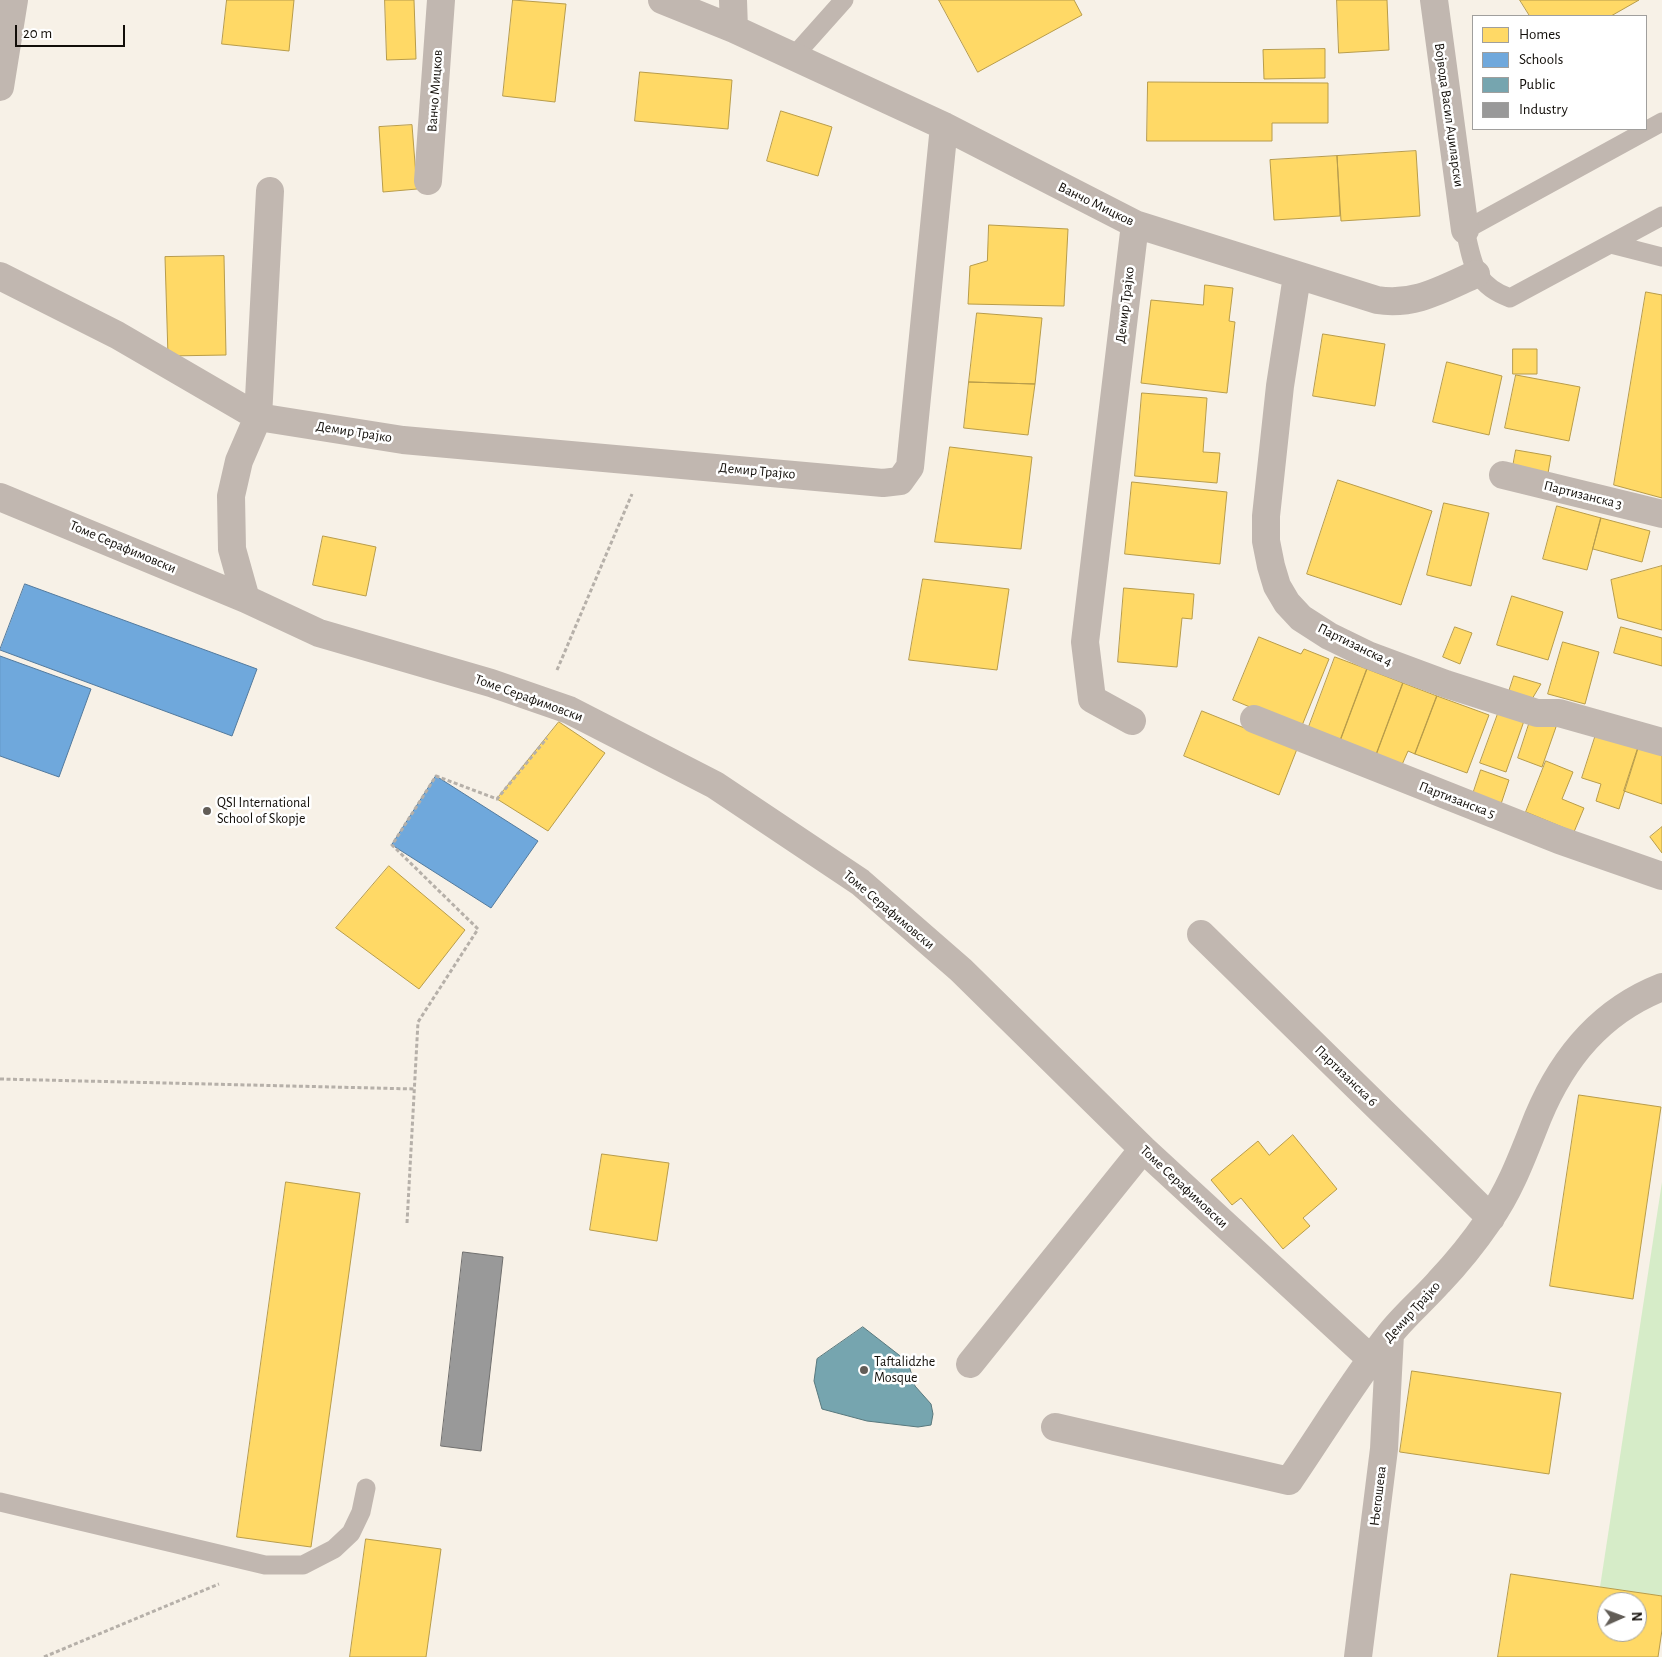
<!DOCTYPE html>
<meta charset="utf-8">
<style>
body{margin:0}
#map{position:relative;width:1662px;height:1657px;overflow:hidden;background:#f7f1e7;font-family:"Alegreya Sans",sans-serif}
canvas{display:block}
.legend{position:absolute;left:1472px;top:15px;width:175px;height:115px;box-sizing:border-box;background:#fff;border:1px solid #a09f9d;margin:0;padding:6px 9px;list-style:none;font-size:15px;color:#120e09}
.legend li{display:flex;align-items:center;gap:10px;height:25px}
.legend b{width:25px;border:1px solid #a09f9d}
.north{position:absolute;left:1597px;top:1592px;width:50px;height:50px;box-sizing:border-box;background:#fff;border:1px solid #a09f9d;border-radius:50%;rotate:88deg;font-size:14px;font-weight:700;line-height:20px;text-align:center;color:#120e09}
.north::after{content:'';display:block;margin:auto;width:18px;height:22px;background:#625d57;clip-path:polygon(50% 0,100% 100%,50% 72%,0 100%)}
.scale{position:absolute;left:15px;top:25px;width:110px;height:22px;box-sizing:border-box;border:2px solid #120e09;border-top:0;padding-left:6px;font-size:15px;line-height:18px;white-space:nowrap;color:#120e09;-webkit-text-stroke:4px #fff;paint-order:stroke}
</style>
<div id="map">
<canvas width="1662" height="1657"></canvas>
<ul class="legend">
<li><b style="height:14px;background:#ffd966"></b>Homes</li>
<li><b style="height:14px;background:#6fa8dc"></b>Schools</li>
<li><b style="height:14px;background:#76a5af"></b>Public</li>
<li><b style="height:14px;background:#999"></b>Industry</li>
</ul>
<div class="north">N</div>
<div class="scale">20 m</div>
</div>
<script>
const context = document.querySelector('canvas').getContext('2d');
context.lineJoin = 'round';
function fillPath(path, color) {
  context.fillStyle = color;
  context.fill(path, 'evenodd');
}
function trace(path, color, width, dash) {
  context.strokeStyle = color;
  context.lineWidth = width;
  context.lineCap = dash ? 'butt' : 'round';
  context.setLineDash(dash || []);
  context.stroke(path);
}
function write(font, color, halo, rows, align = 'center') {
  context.font = font + ' "Alegreya Sans",sans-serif';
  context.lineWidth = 5;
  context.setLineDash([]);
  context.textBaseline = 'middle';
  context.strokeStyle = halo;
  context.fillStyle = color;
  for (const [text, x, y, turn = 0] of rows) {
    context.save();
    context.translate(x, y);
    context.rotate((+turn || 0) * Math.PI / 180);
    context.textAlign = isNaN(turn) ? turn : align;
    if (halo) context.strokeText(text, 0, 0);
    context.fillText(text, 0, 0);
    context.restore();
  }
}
fillPath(new Path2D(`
 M1662 1182V1596L1600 1587Z`), '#d6ecc8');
const homes = new Path2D(`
 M227 0H294L289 51 222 44Z
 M385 0H414L416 59 387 60Z
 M513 0 566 4 555 102 503 96Z
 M939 0H1074L1082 15 978 72Z
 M1337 0H1387L1389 50 1339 53Z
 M1520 0H1639L1611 16H1530Z
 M1325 49V78L1264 79 1263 50Z
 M640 72 732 80 728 129 635 121Z
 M1148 82 1328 83V123H1272V141H1147Z
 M781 111 832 127 818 176 767 161Z
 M412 125 417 189 383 192 379 127Z
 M1416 151 1420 216 1341 221 1337 156Z
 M1337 156 1340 216 1274 220 1270 160Z
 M989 225 1068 229 1064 306 968 304 970 266 987 261Z
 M224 256 226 355 168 356 165 257Z
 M1205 285 1233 288 1229 321 1235 322 1227 393 1141 383 1151 300 1203 305Z
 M1646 292 1662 295V498L1614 485Z
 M977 313 1042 318 1035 384 969 382Z
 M1323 334 1385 344 1375 406 1313 396Z
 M1513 349H1537V374H1513Z
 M1447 362 1502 376 1489 435 1433 422Z
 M1516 375 1580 387 1569 441 1505 428Z
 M969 382 1035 384 1028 435 964 428Z
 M1142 393 1207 398 1203 452 1220 453 1217 483 1135 476Z
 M950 447 1032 457 1021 549 935 542Z
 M1516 450 1551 456 1547 479 1512 472Z
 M1338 480 1432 511 1401 605 1307 574Z
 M1132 482 1227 492 1220 564 1125 554Z
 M1444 503 1489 513 1471 586 1427 575Z
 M1557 506 1601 518 1587 570 1543 559Z
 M1601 518 1650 531 1642 562 1593 549Z
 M323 536 376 547 366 596 313 585Z
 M1662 566V630L1618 618 1611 580Z
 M923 579 1009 589 997 670 909 660Z
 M1124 588 1194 594 1192 619 1182 618 1177 667 1118 662Z
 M1512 596 1563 612 1548 660 1497 645Z
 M1455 627 1472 633 1460 664 1443 657Z
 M1621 627 1662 638V666L1614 653Z
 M1259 637 1301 654 1304 649 1329 659 1301 728 1233 700Z
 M1563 642 1599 652 1585 704 1548 694Z
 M1335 657 1367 669 1339 744 1307 732Z
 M1367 669 1403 683 1375 758 1339 744Z
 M1514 676 1541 684 1529 704 1507 698Z
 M1403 683 1437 696 1415 754 1408 751 1401 767 1375 758Z
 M1437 696 1489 715 1467 773 1415 754Z
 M1202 711 1297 749 1279 795 1184 756Z
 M1499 711 1524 721 1506 772 1480 763Z
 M1531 718 1556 727 1542 767 1518 758Z
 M559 722 605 753 548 831 497 799Z
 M1598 728 1640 742 1619 809 1596 801 1601 784 1582 778Z
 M1640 742 1662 749V804L1624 791Z
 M1546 761 1573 772 1562 799 1584 808 1574 832 1526 812Z
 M1481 770 1509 780 1501 804 1473 794Z
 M1662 827V853L1650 837Z
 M389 866 465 930 419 989 336 928Z
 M1579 1095 1661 1107 1633 1299 1550 1286Z
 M1293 1135 1337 1189 1303 1218 1310 1226 1283 1249 1241 1198 1232 1205 1211 1180 1258 1141 1269 1155Z
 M602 1154 669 1163 657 1241 590 1230Z
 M286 1182 360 1193 311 1547 237 1537Z
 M1412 1371 1561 1393 1549 1474 1400 1452Z
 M366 1539 441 1549 426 1657H350Z
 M1511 1574 1662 1596V1630L1658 1657H1498ZM1607 1602H1637V1632H1607Z`);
fillPath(homes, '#ffd966');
trace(homes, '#b89c4a', 1);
const schools = new Path2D(`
 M25 584 257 669 232 736 0 650Z
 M0 656 91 689 59 777 0 756Z
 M436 776 538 841 491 908 392 845Z`);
fillPath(schools, '#6fa8dc');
trace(schools, '#537a9d', 1);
const public = new Path2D(`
 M863 1327 908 1362 915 1386 931 1404 933 1414 931 1425 918 1427 867 1421 822 1409 814 1381 817 1359Z`);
fillPath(public, '#76a5af');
trace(public, '#58787d', 1);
const industry = new Path2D(`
 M463 1252 503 1257 481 1451 441 1446Z`);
fillPath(industry, '#999');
trace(industry, '#706f6e', 1);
trace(new Path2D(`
 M557 670 632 494
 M0 1079 415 1089
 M407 1223 418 1022 478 929 392 845 436 776 497 799 547 738
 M44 1657 219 1584`), '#b6b0a9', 3, [4, 2.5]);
trace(new Path2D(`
 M794 56 844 0
 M1662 122 1465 230C1473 264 1474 285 1510 298L1662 216
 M1611 244 1662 257
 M0 1502 265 1565H303L334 1549 351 1533 361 1512 366 1488`), '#c1b7b0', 19);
trace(new Path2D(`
 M662 0 734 29 944 126 1135 224 1377 300C1415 306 1442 289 1476 274
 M733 0 734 29
 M1434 0 1465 230
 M0 87 14 0
 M428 181 441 0
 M270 191 258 417 239 461 231 496 232 549 246 599 319 633 491 683 569 710 715 785 860 882 961 970 1143 1149 1372 1360
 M0 276 117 335 258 417 403 440 883 483 900 481 910 467 944 126
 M1297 276 1280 386 1266 516V541L1271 566 1277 586 1287 603 1301 618 1329 636 1368 655 1446 684 1537 713H1559L1662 742
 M1503 475 1662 514
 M0 497 246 599
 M1254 719 1559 840 1662 876
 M1132 721 1092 699 1085 642 1135 224
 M1201 934 1491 1218
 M970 1364 1143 1149
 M1055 1427 1289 1481C1322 1433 1353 1381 1390 1334 1404 1316 1423 1300 1439 1282 1457 1263 1474 1242 1489 1220 1511 1189 1524 1152 1538 1117 1563 1057 1601 1011 1662 987
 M1358 1657 1384 1449 1390 1334`), '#c1b7b0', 28);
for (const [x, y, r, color] of [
 [207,811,5,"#625d57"],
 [864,1370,5,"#625d57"]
]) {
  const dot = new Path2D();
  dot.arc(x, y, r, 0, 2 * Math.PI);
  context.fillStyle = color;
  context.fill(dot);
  trace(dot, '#fff', 2);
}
write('14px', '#120e09', '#fff', [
 ["Ванчо Мицков",435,91,-86],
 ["Војвода Васил Аџиларски",1449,115,82],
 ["Ванчо Мицков",1096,204,26],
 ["Демир Трајко",1125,305,-83],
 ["Демир Трајко",354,432,9],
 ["Демир Трајко",757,471,5],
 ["Партизанска 3",1583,495,14],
 ["Томе Серафимовски",123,547,23],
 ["Партизанска 4",1355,645,26],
 ["Томе Серафимовски",529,698,20],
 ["Партизанска 5",1457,800,21],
 ["Томе Серафимовски",889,910,40],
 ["Партизанска 6",1346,1076,44],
 ["Томе Серафимовски",1184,1187,43],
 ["Демир Трајко",1412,1312,-48],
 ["Његошева",1378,1496,-83]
]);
write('14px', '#120e09', '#fff', [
 ["QSI International",217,803],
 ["School of Skopje",217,819],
 ["Taftalidzhe",874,1362],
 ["Mosque",874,1378]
], 'left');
</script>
